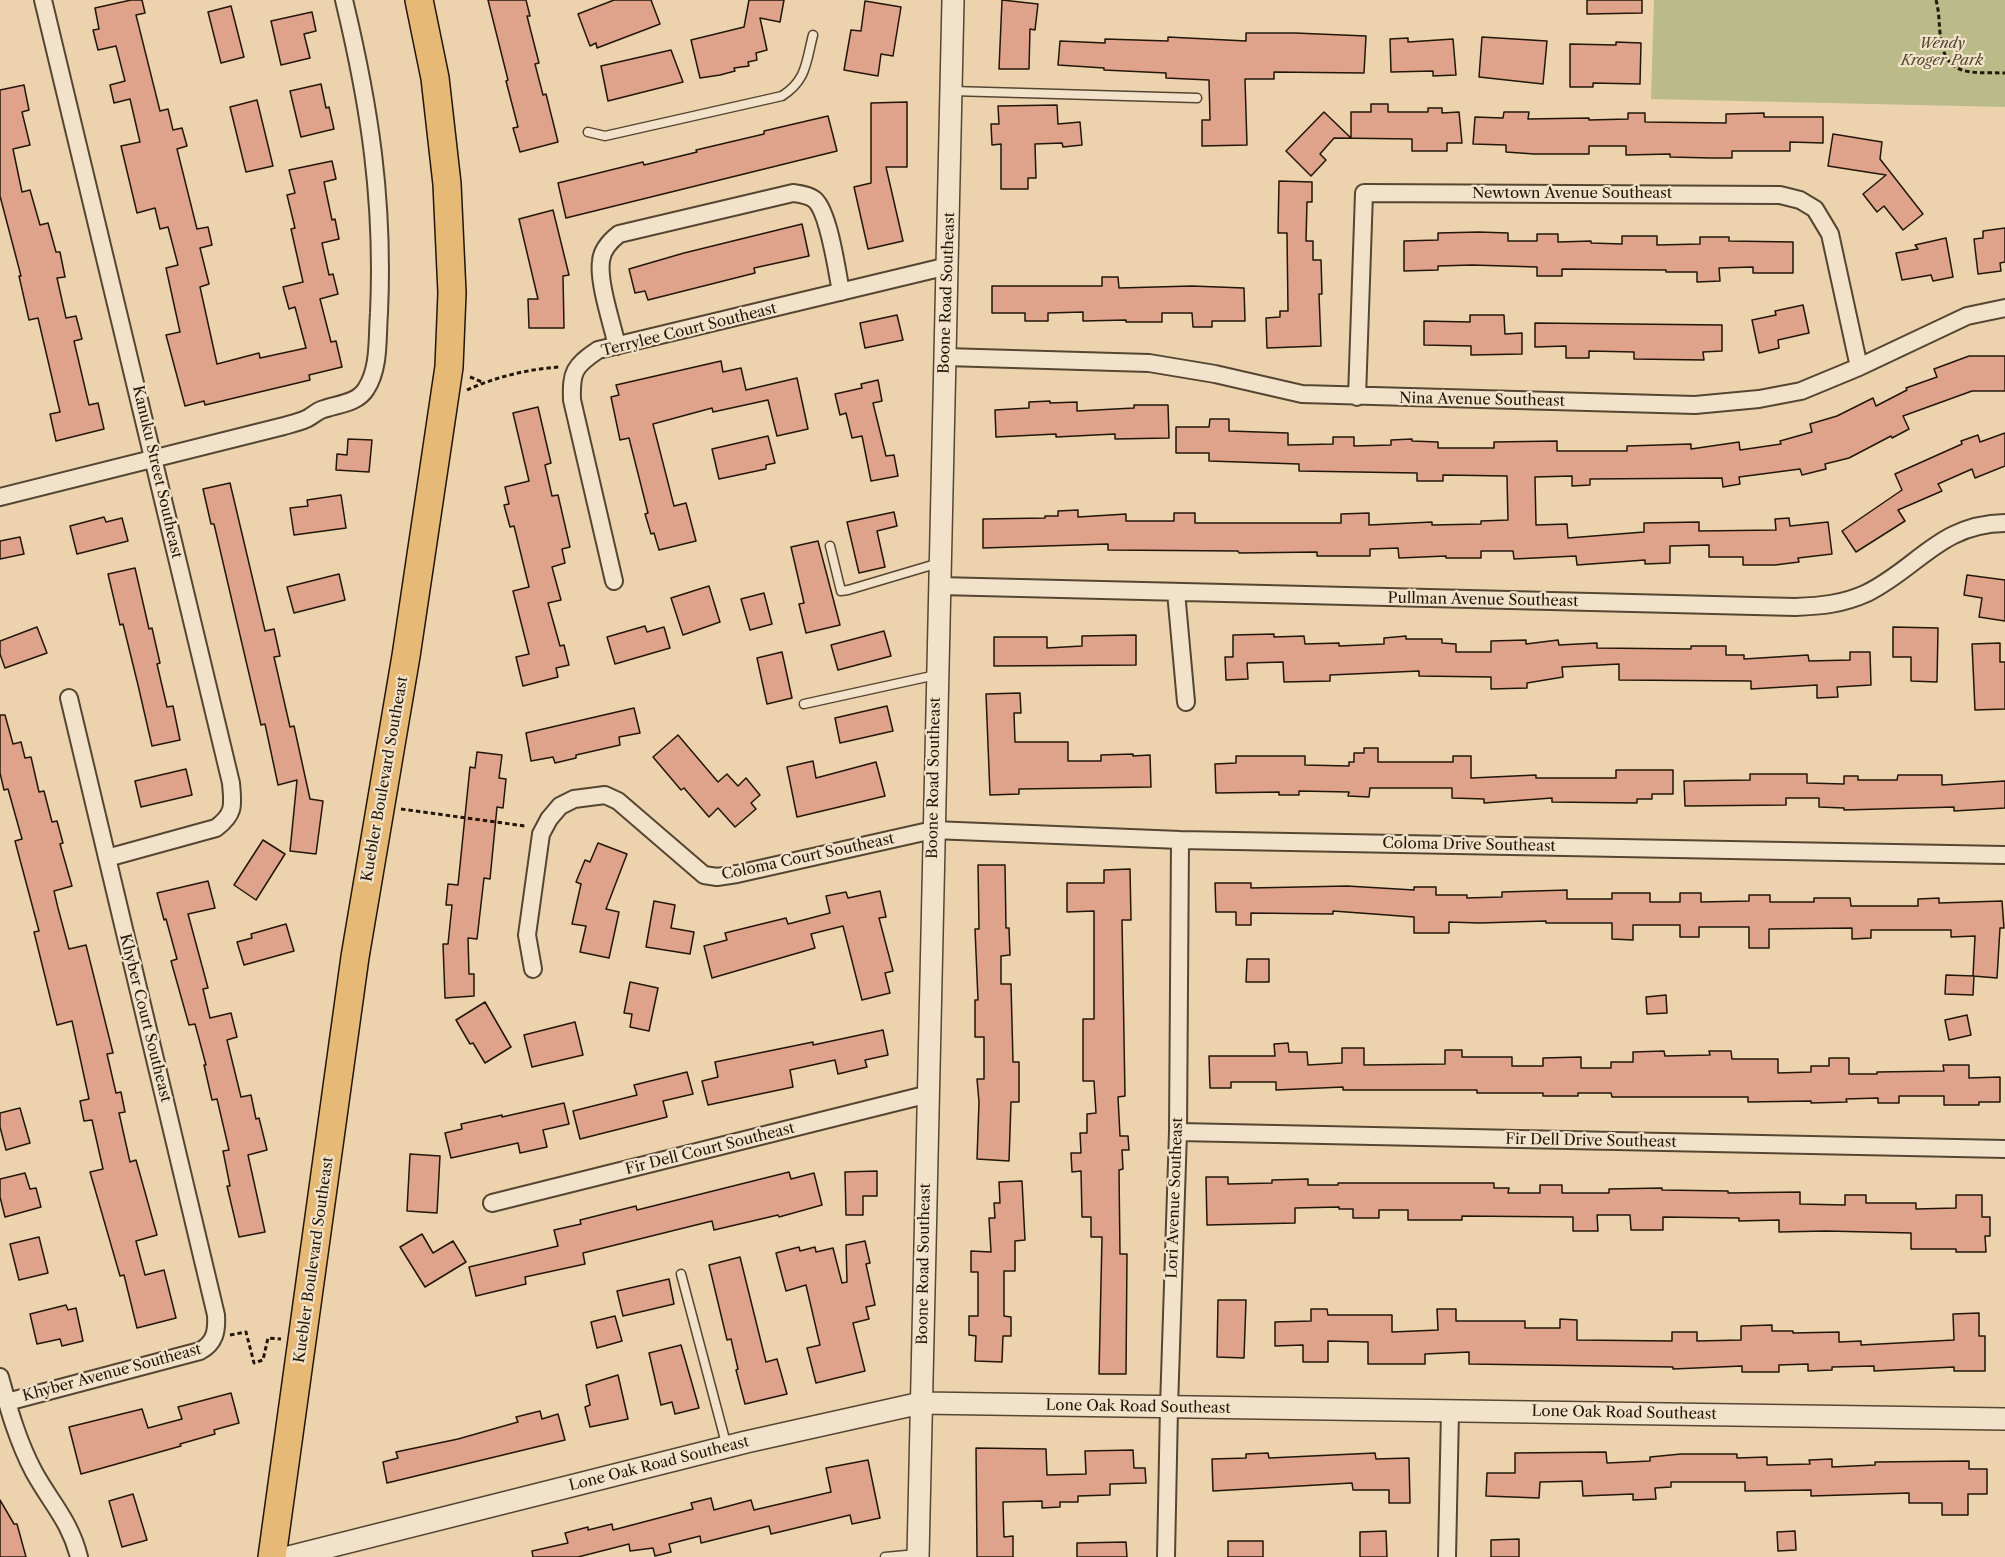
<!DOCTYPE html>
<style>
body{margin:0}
canvas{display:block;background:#edd2ae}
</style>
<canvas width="2005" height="1557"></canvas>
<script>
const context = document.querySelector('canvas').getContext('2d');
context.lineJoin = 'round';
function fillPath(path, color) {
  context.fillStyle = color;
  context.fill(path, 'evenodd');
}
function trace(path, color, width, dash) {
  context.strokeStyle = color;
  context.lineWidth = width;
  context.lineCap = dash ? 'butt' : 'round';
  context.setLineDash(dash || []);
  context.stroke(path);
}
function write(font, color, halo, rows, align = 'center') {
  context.font = font + ' "Libre Caslon Text",serif';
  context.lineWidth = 4.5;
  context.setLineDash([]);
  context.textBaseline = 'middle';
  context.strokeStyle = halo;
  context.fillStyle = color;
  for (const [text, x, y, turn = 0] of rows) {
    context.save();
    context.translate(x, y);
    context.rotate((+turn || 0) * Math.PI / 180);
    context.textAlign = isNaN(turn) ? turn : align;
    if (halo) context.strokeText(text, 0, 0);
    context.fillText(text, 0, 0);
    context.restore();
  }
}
fillPath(new Path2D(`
 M1654 0H2005V107L1651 99Z`), '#babb89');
const building = new Path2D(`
 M131 0H142L145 13 136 15 160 111 168 109 173 130 182 128 187 146 177 149 197 229 208 227 212 245 200 248 209 284 200 287 217 364 259 353 260 358 306 348 295 307 289 309 283 287 303 282 291 229 295 228 287 195 295 193 289 170 332 161 336 179 324 182 332 220 335 219 339 239 322 243 329 275 333 274 338 294 320 299 331 342 336 341 342 367 309 375 310 380 205 405 204 401 185 406 166 335 180 332 166 268 178 265 168 227 160 229 155 208 137 213 121 146 140 142 130 99 114 103 110 85 125 81 116 46 98 50 93 30 99 29 95 8Z
 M488 0H526L530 16H527L539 63 535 64 543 95 546 94 558 142 520 152 513 128 518 127 506 81 508 80Z
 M614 0H651L660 24 597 48 596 43 590 46 578 14Z
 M749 0H784L780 22 760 18 767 50 756 53 757 60 748 62 749 66 734 68 735 71 720 75 700 78 691 40 744 27Z
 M1002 0 1038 4 1035 30 1030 29 1029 69H999Z
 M1587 0H1642V13L1587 14Z
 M865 1 901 7 893 56 881 54 878 76 844 70 851 30 861 31Z
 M231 6 244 57 221 63 208 12Z
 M312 12 316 31 304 34 310 58 281 65 271 21Z
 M1246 33H1295L1366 36 1364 73 1274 72V79H1245L1247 145 1202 146V120H1210L1209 80 1166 78V73L1104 70V68L1058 65 1060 41 1105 43V39L1168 41V37L1246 41Z
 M1482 37 1547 41 1543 84 1479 77Z
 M1408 38V42L1453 39 1456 75 1433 76V71L1391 72 1390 39Z
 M1616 42 1641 43 1640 84 1593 83V87H1570V44L1616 45Z
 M671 50 683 82 608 101 601 66Z
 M321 84 326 108 329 107 334 129 301 137 290 91Z
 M24 85 29 110 22 112 30 145 13 149 22 192 30 190 40 225 48 223 56 252H60L65 277 57 278 66 318 76 316 82 339 74 341 89 405 98 403 104 429 56 441 50 414 60 412 38 318 29 320 19 276H21L0 196V90Z
 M257 100 273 166 246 172 230 107Z
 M907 102V167H886L903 241 868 249 854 187 871 183V103Z
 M1371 104H1388V112H1428V108H1442V113L1459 112 1462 143H1447V151H1412V139L1334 138 1320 154 1326 160 1311 176 1286 151 1324 112 1351 138V112H1371Z
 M1057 105 1058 124 1080 122 1082 145 1063 147 1062 143 1035 144 1036 178H1028V189H1001V144L992 145 991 124H999L998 106Z
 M1504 112H1529L1528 119 1589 118V120L1628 119V113H1645V122L1726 123V114L1764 113V117H1823V143L1790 142V151H1732V158H1711L1670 157V154L1626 155V146H1589V154H1534L1506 152V145L1473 144 1475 117 1503 118Z
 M828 116 837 151 566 218 558 183 643 162 644 165 697 152 696 150 764 134V131Z
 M1833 134 1882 142 1880 159 1923 214 1903 230 1884 206 1877 212 1863 194 1886 175 1828 166Z
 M1279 181 1312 182V202H1307L1306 241H1313V260H1321L1322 294H1319L1321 346 1267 348 1266 318 1280 317V311H1288L1287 233H1278Z
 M553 210 569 275 563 276 564 328H529L528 299H538L519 219Z
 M802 224 809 256 754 268 755 273 648 300 645 291 635 293 629 269 684 253Z
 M2005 228V262L2000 263 2001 271 1978 274 1974 239 1983 238V231Z
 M1479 232 1508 233V241H1537V234H1558V242L1591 241V243L1622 244V236H1657V245L1700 244V237H1729V241L1793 242V273H1753V267L1719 268 1720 281 1697 282V272H1666V270L1562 269V276H1537V267L1472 265 1438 266V270L1404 271V241L1438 240V233Z
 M1946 238 1953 277 1933 281 1931 275 1902 280 1896 253 1918 249 1915 245Z
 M1102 277H1118L1119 288 1192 286 1244 288 1245 321H1212V327H1193L1192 313H1162V322H1126V320L1083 321V312L1048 313V321H1025V313H992V286H1102Z
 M1803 305 1809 333 1778 340 1779 348 1759 353 1752 320 1776 315 1775 311Z
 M897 315 903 340 865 348 860 323Z
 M1470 315H1504L1505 334 1522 333V354L1471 355V346L1424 345V321L1470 322Z
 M1535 323 1722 325V351L1703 352 1704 360 1634 359V352L1589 351V358H1566V346L1535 347Z
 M1969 356H2005V391H1972L1903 416 1909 429 1892 438 1891 436 1849 458 1825 464 1826 469 1802 475 1800 469 1739 477 1740 484 1723 487 1722 478 1590 479V485L1572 486V476L1535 477 1536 525 1567 524 1568 538 1644 532V523L1699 522V531L1776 530 1775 519 1789 518 1790 526 1828 522 1832 554 1798 558 1799 562 1775 565H1743V557H1709V545L1670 546V563L1645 564V560L1577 565 1576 556 1514 559 1513 551H1481V558H1446V556L1399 558 1398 548 1370 549V556H1317V552L1239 553 1238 551 1108 550V544L983 548V519L1045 518V516H1058V511L1078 510V517L1126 514V521H1174V513H1195V523H1341V514L1369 513V525L1432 522V525L1481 524V521L1508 520 1507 476 1443 475V481H1417V473L1299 471V464L1209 461V453H1176V427H1209L1210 419H1229V431L1288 433V445L1333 444V437H1354V446L1391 445V440L1412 439V441L1438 442V448H1494V442L1557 441V451H1627V446L1691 444V449L1739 442 1740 450 1781 444 1780 441 1812 432 1810 424 1837 416 1873 398 1876 406 1907 390 1906 388 1937 377 1934 369Z
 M721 361 723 372 741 368 746 390 797 378 808 429 777 436 768 400 713 412 712 408 653 424 674 506 686 503 696 541 659 550 654 533 651 534 645 514 648 513 629 438 620 440 611 397 619 395 616 385Z
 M878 380 882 401 873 403 886 456 894 455 898 476 871 481 862 436 852 438 846 413 840 415 835 394 862 388 861 384Z
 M1050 401V403L1077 402V411L1134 408V405H1168L1169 438 1115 439V434L1056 437V434L996 437 995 410 1029 408V402Z
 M538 407 551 463 545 465 552 496 558 495 570 547 562 549 565 563 552 567 561 600 548 603 560 646 564 645 569 665 556 668 558 677 523 686 516 657 529 654 513 591 529 587 514 526 510 527 504 505 509 504 505 487 529 481 513 413Z
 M2005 433V466L1975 478 1972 469 1938 484 1942 491 1898 510 1905 521 1856 552 1842 531 1902 490 1895 474 1962 444 1961 441 1978 435 1980 442Z
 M768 436 775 463 766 465V469L719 479 712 449Z
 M348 439 372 440 369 472 336 470 337 454 347 455Z
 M230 483 265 631 274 629 280 656 274 657 290 727 294 726 310 799 323 801 316 854 290 851 297 780 278 785 265 724 261 725 214 524H211L203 489Z
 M341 495 346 528 294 535 290 508 308 506 307 500Z
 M894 512 897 526 877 531 885 567 859 573 847 522Z
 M104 517 106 522 122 518 128 541 77 554 70 526Z
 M20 537 24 554 0 559V541Z
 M818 541 840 625 806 633 799 604 804 603 791 547Z
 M135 568 149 629 152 628 160 663 157 664 167 707 173 706 180 740 152 746 138 685 123 624 120 625 108 574Z
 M339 574 345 600 294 613 287 587Z
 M1967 575 2005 580V621L1979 617 1982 598 1964 595Z
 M709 586 720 622 683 635 671 598Z
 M764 593 772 624 750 630 741 599Z
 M645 626 647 632 664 627 670 648 615 664 607 637Z
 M37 627 47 653 5 668 0 654V641Z
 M1893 627 1938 628 1937 682 1911 681V657H1893Z
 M884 631 891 656 838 670 831 645Z
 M1274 634V637L1304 636 1305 644 1339 643V646L1384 644V638L1406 636V639H1442V643L1456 644V652H1491V641L1526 640V644L1558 640 1559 645 1597 643V648L1691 649V646H1726V655H1744V659L1808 655 1809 661 1850 660V652H1870L1871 685 1837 687 1838 697 1817 698V685L1751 689V681L1619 680V664L1562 667 1563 677 1527 683V688L1491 689V677L1419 676V671L1330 675V681L1284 682 1283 662 1247 663 1248 679 1226 680 1225 657H1233V635Z
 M1136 635V665L994 666V637H1047V648L1082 646V636Z
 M2000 643V662H2005V709L1975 710 1972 644Z
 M782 652 792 698 767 704 757 658Z
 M1020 693 1021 713H1014L1015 742H1068V761H1101V755L1133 754V756L1150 755 1151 787 1019 789V794L990 795 986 694Z
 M887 706 893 731 840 743 835 718Z
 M634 708 640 733 619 737 620 745 576 755V758L555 763 553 757 531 761 526 733Z
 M0 715H5L13 744 21 742 25 758 31 757 39 792 44 791 52 822 57 821 63 843 60 844 72 886 54 891 58 908 69 949 86 945 113 1053 107 1054 116 1093 121 1092 125 1112 119 1113 130 1162 136 1160 157 1235 136 1241 145 1275 164 1270 176 1318 137 1328 124 1275 120 1276 90 1172 103 1169 92 1120 84 1121 80 1101 89 1099 72 1021 57 1025 34 932 39 931 15 841 22 839 8 789 4 790 0 773Z
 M678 735 718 782 727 774 738 786 746 778 760 795 751 803 756 809 735 827 718 808 709 817 684 788 681 790 653 757Z
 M1364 748H1378V762H1453V756H1471V778L1536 775V778H1616V770H1673V794H1652V799H1637V803L1552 802V798L1484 803V799L1452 798V788H1370L1369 797 1348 796 1349 792 1299 791V795H1279V792L1216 793 1215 764 1236 763V756H1305V765L1349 766V762H1354V753H1364Z
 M477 752 502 755 499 778 506 779 503 808 497 807 490 879 484 878 477 939 468 938 469 974H474V996L445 998 443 944H448L452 905H446L448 884 458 885 470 767 475 768Z
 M813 761 816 778 876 762 885 796 797 817 787 767Z
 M186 769 192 795 141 807 135 781Z
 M1750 774H1807V783L1844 784V776H1858V780H1897L1898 775H1942V785L2005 781V808L1954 811V807L1844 810V808L1819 807V798H1786V805L1685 806 1684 781 1750 780Z
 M263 840 285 854 256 900 234 885Z
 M598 843 627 854 606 909 619 912 609 958 580 952 586 926 572 924 581 884 576 882 585 860 590 862Z
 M978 865H1005L1006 928H1009L1010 955 1001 956V984H1011L1013 1062H1019V1102H1011L1009 1161 977 1159 979 1102 977 1079H984V1037H975V1000H978L975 929H979Z
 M1130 869 1131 920H1122L1125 1096 1118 1097 1120 1136H1128L1129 1150H1122L1123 1169 1119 1170 1120 1254H1127L1126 1374H1099L1102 1237H1091V1217H1082L1081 1171 1072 1172 1071 1153H1081L1080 1133H1087V1114L1096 1113 1094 1081H1083V1019H1094V911L1067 912V883H1104V870Z
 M208 881 215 908 188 914 208 988 203 989 210 1018 231 1013 237 1037 227 1040 241 1097 251 1095 256 1119 259 1118 267 1150 248 1155 265 1232 239 1237 227 1186H230L223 1151 229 1150 217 1099 212 1100 204 1065H206L195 1024 189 1025 171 961 177 959 166 919 164 920 157 893Z
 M1215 883H1251V888L1347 886 1414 890V887H1436V895H1467V898L1502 897V892L1567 890V899H1612V893H1650V902H1680V893H1701V902L1749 901V895H1770V902H1814V898H1850L1851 906H1918V899L1939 898V903L2002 901 2004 928H2000L1997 978 1973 976 1975 936 1951 937V930H1871V938L1852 939V928L1769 929V948H1749V927H1699V937H1680V925H1633V940L1612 939V923H1546V921L1479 923 1449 922V933H1414V917L1333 911V914L1251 913V925H1236V912H1216Z
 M880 891 886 917 879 918 893 971 885 973 890 993 862 1000 843 926 811 934 815 948 712 978 704 946 727 940 725 933 786 918 788 924 830 913 826 896 846 892 848 898Z
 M654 901 675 905 671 928 694 932 690 954 646 947Z
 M286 924 294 951 244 965 237 942 252 938 251 934Z
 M1247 959H1269V982H1246Z
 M1946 975 1974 976 1973 995 1945 994Z
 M630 982 658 988 649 1031 630 1027 632 1014 624 1013Z
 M1666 995 1667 1013 1647 1014 1646 997Z
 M485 1002 511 1047 485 1063 473 1043 470 1044 456 1020Z
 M1967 1015 1971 1035 1949 1040 1945 1020Z
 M575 1022 583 1055 532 1067 524 1035Z
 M883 1030 888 1055 865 1060 867 1067 838 1074 835 1060 790 1070 793 1087 708 1105 702 1081 718 1077 715 1062 813 1042V1045Z
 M1288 1043 1289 1052H1307L1308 1065 1342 1063V1048H1364V1065L1445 1064V1050H1462V1057H1512V1066H1543V1058L1581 1057V1068H1611V1062H1633V1052L1664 1051 1665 1056 1710 1055 1709 1051H1731L1732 1059H1778V1073L1811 1072V1066H1829V1058H1849V1074H1877V1072L1944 1071 1943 1065H1969V1078L2000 1077V1102H1979V1105H1944V1096H1899V1103H1878V1098L1846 1099 1847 1102 1811 1103V1101L1748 1102V1097H1612L1611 1093H1578V1096H1543V1093H1477V1090H1343V1087L1276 1090V1082H1231V1088H1210L1209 1056H1275L1274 1044Z
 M687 1072 693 1094 663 1101 667 1117 580 1139 573 1111 637 1095 634 1085Z
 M564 1103 569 1124 543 1130 547 1147 520 1153 518 1143 451 1158 445 1133 462 1129 461 1124 502 1115V1117Z
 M20 1108 30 1143 6 1150 0 1127V1113Z
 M410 1154 440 1156 437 1213 407 1211Z
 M877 1171V1196H863V1215H846L845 1172Z
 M789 1172 791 1179 814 1173 822 1205 779 1217 778 1215 714 1230 712 1221 583 1253 585 1264 525 1277 526 1284 476 1296 469 1267 558 1246 554 1230 581 1224 580 1220 636 1206 637 1210Z
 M25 1173 30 1189 36 1188 41 1207 5 1217 0 1197V1179Z
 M1206 1177H1228V1184L1272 1183V1180L1308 1179V1185H1338V1183H1494V1188H1509L1508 1193H1540V1185H1562V1193H1609V1189L1662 1188V1190L1728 1191V1193L1800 1192V1204L1845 1205V1195H1866V1203H1916V1209L1956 1208V1195H1982V1217H1990V1236H1985L1986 1252H1956V1249H1911V1233L1826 1231 1779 1232V1220L1739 1221V1218L1663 1217V1230H1631L1630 1215H1597L1598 1231H1573V1217L1462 1216V1220H1408V1210H1379V1218H1353V1209H1339V1207L1295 1208V1223L1207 1225Z
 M1022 1181 1025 1240 1015 1241V1271H1004V1316L1011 1317V1336H1003L1002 1362 975 1361 976 1336 969 1335V1316H978V1272H971V1251L991 1252 989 1218H995L994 1203H1000L999 1182Z
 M422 1234 433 1253 453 1241 466 1262 425 1287 400 1247Z
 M39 1237 48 1273 19 1280 10 1244Z
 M865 1241 870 1263 866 1264 875 1305 866 1307 869 1319 853 1323 865 1371 816 1383 807 1348 820 1345 806 1285 786 1291 776 1253 799 1247 800 1251 815 1247 816 1252 833 1248 842 1283 847 1282 846 1245Z
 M740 1257 766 1362 777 1359 787 1394 745 1404 736 1370 738 1369 731 1339 727 1340 709 1265Z
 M669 1279 674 1304 623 1316 617 1291Z
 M1218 1300H1246L1244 1358 1217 1357Z
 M66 1305 68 1310 76 1308 83 1341 62 1346 60 1339 37 1344 30 1314Z
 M1311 1309H1327L1328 1315H1392V1332L1438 1330 1437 1309H1456V1321H1525V1328H1560V1319L1577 1320V1340L1672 1341V1332H1697V1341L1741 1340V1326L1772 1325V1331H1793V1333L1839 1332V1342L1861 1341V1345L1954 1340 1953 1314 1979 1313V1336H1985V1371H1954V1367L1874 1371V1366L1832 1367V1370L1808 1371V1364L1779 1365V1372H1742V1366L1673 1369V1367L1469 1364V1352L1425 1354V1364H1368V1342L1328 1341V1362H1303V1345L1275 1346V1322L1311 1321Z
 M615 1316 622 1341 597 1348 591 1322Z
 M681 1345 699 1408 675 1414 672 1402 661 1405 649 1353Z
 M618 1375 628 1419 590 1427 585 1407 590 1405 586 1385Z
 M231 1393 239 1423 214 1430 215 1434 180 1444 181 1446 81 1474 69 1427 142 1409 148 1428 182 1419 178 1407Z
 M540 1411 542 1419 558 1414 565 1440 387 1483 383 1462 398 1458 396 1452 458 1439 518 1422 516 1417Z
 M976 1448 1046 1449 1047 1475 1086 1474 1085 1451 1133 1450 1134 1468H1145L1146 1483 1110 1484V1495L1078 1496V1502H1060V1507L1042 1508V1501L1003 1502 1004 1537 1013 1536V1557H977Z
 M1606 1452 1607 1463 1650 1461V1457L1681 1454H1737V1458L1767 1457V1465L1810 1464 1809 1460 1832 1459V1467L1875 1465V1462L1969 1461V1469H1987V1494H1968V1515H1942V1503H1909V1493L1811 1496V1490L1745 1491V1482H1671V1487L1655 1488 1656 1499 1633 1500V1494L1583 1496 1582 1481 1540 1482 1539 1498 1486 1496 1487 1473H1515V1453Z
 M1268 1453 1269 1458 1375 1453 1376 1459 1409 1458 1410 1503H1389V1490H1353L1352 1483 1213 1491 1212 1459 1246 1458V1454Z
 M868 1460 880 1518 852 1524 850 1515 771 1534 769 1526 701 1543 700 1536 669 1544 671 1552 655 1556 653 1548 630 1551 629 1544 578 1557H533L532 1551 568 1543 565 1533 588 1527V1530L612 1524 613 1530 693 1509 691 1503 711 1498 714 1510 751 1500 754 1510 831 1492 826 1468Z
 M133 1494 147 1540 122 1547 109 1501Z
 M0 1500 14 1524H17L26 1557H0Z
 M1386 1531 1387 1557H1360V1532Z
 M1795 1531 1796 1550 1778 1551 1777 1532Z
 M1519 1539V1557H1491V1540Z
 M1228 1541H1263V1557H1228Z
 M1126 1542 1127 1557H1077V1543Z`);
fillPath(building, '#dfa28b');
trace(building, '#221708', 1.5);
const service = new Path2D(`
 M952 91 1197 98
 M588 132 605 136 782 96C807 80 806 62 813 35
 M830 546 841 591 848 590 939 563
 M804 704 936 675
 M681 1274 727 1447
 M885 1557 917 1554`);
const minor = new Path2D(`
 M43 0 231 783C233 805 235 814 216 828L107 858
 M617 346C612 323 598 283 601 261 602 249 610 241 619 234L793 193C800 194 809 195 815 200 829 213 837 271 841 292
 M945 357 1149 363 1215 374 1302 394 1695 405 1759 399 1801 391 1859 367 1967 316 2005 308
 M1357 397 1364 193 1780 195 1800 200 1815 209 1830 234 1859 367
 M0 497 284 426C291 424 299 422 306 419 311 417 316 412 321 410 336 404 357 404 366 389 380 368 377 337 379 313 384 201 370 108 344 0
 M614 581 572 400C571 372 574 366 598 350L948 266
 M939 586 1795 607C1821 606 1843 604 1867 593 1919 567 1940 524 2005 523
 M1176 592 1186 702
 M533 969 527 935 541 834 549 819 560 806 574 799 605 795 618 801 704 875 717 877 737 874 933 830 1180 840 2005 855
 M1178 1132 2005 1149
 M492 1203 929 1094
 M0 1377C9 1410 18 1442 34 1472 51 1503 70 1521 79 1557
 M7 1402 200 1351C215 1343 217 1331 216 1315L69 698
 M1166 1557 1169 1407 1178 1132 1180 840
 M1447 1557 1450 1411`);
const tertiary = new Path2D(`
 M289 1557 746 1442 921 1403 2005 1419
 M918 1557 953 0`);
const primary = new Path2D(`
 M272 1557 355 957 406 656 449 367 452 293 447 184 435 78 419 0`);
trace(service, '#554632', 11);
trace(minor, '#554632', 20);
trace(tertiary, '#554632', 24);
trace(primary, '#221708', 30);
trace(new Path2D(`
 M1936 0C1939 11 1939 22 1940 33 1944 78 1969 72 2005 73
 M470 377 482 382
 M467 390C495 377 529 369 559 367
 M401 809 525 826
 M230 1335 246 1332 254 1363 263 1360 268 1338 281 1339`), '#221708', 3, [4.5, 3]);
trace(service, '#f3e2ca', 8);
trace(minor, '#f3e2ca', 16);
trace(tertiary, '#f3e2ca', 21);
trace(primary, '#e6b977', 27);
write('italic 15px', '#50482f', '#f3e2ca', [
 ["Wendy",1942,44],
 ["Kroger Park",1942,61]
]);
write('15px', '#221708', '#f3e2ca', [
 ["Newtown Avenue Southeast",1572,194],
 ["Boone Road Southeast",947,293,-88],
 ["Terrylee Court Southeast",689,330,-14],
 ["Nina Avenue Southeast",1482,400,1],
 ["Kanuku Street Southeast",157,472,77],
 ["Pullman Avenue Southeast",1483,600,1],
 ["Boone Road Southeast",934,778,-89],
 ["Kuebler Boulevard Southeast",385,779,-80],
 ["Coloma Drive Southeast",1469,845,1],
 ["Coloma Court Southeast",808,857,-12],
 ["Khyber Court Southeast",145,1018,76],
 ["Fir Dell Drive Southeast",1591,1141,1],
 ["Fir Dell Court Southeast",710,1149,-14],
 ["Lori Avenue Southeast",1175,1198,-88],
 ["Kuebler Boulevard Southeast",314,1260,-82],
 ["Boone Road Southeast",924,1264,-89],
 ["Khyber Avenue Southeast",112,1373,-15],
 ["Lone Oak Road Southeast",1138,1407,1],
 ["Lone Oak Road Southeast",1624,1413,1],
 ["Lone Oak Road Southeast",659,1464,-14]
]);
</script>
